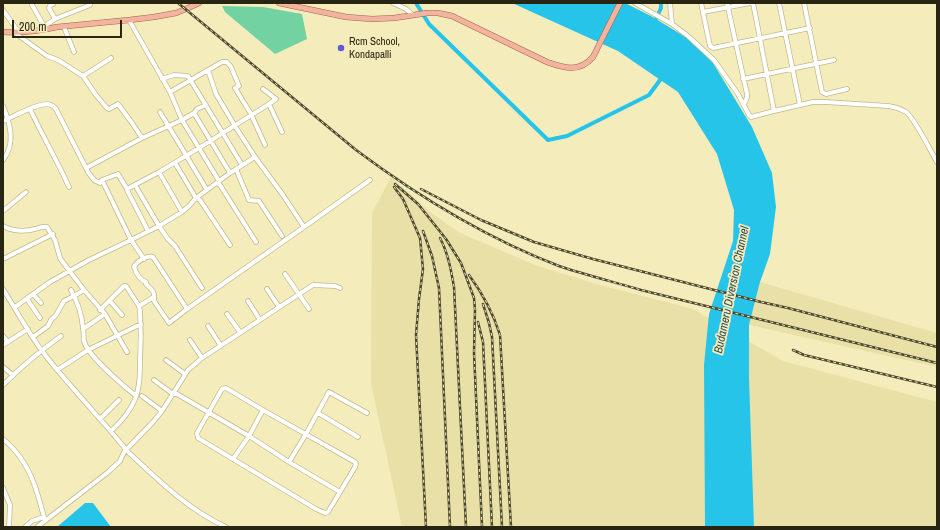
<!DOCTYPE html>
<style>
body{margin:0}
#map{position:relative;width:940px;height:530px;overflow:hidden;background:#f5ecbc;font-family:"Archivo Narrow",sans-serif}
canvas{display:block}
.frame{position:absolute;inset:0;border:4px solid #282512;pointer-events:none}
.scale{position:absolute;left:12px;top:20px;width:110px;height:18px;box-sizing:border-box;border:2px solid #282512;border-top:0;padding-left:5px;font-size:12px;line-height:14px;white-space:nowrap;color:#282512;-webkit-text-stroke:3px #f5ecbc;paint-order:stroke}
</style>
<div id="map">
<canvas width="940" height="530"></canvas>
<div class="frame"></div>
<div class="scale">200 m</div>
</div>
<script>
const context = document.querySelector('canvas').getContext('2d');
context.lineJoin = 'round';
function fillPath(path, color) {
  context.fillStyle = color;
  context.fill(path, 'evenodd');
}
function trace(path, color, width, dash) {
  context.strokeStyle = color;
  context.lineWidth = width;
  context.lineCap = dash ? 'butt' : 'round';
  context.setLineDash(dash || []);
  context.stroke(path);
}
function write(font, color, halo, rows, align = 'center') {
  context.font = font + ' "Archivo Narrow",sans-serif';
  context.lineWidth = 3.5;
  context.setLineDash([]);
  context.textBaseline = 'middle';
  context.strokeStyle = halo;
  context.fillStyle = color;
  for (const [text, x, y, turn = 0] of rows) {
    context.save();
    context.translate(x, y);
    context.rotate((+turn || 0) * Math.PI / 180);
    context.textAlign = isNaN(turn) ? turn : align;
    if (halo) context.strokeText(text, 0, 0);
    context.fillText(text, 0, 0);
    context.restore();
  }
}
fillPath(new Path2D(`
 M391 177 429 211 458 232 535 265 596 284 693 309 783 361 937 402V527H402L371 384 372 213Z
 M760 282 937 333V367L749 325Z`), '#e9e0a7');
fillPath(new Path2D(`
 M222 6 263 7 302 14 307 39 275 54 225 12Z`), '#73d2a1');
fillPath(new Path2D(`
 M512 3H625L651 16 687 38 713 63 752 127 772 173 776 207 770 254 760 282 749 325V378L754 527H705L704 365 709 314 733 241 734 210 717 154 678 92 618 51Z
 M85 503H93L111 527H57Z`), '#27c4e9');
trace(new Path2D(`
 M416 3 429 24 548 140 567 136 649 95 663 76
 M654 23 661 8V3`), '#27c4e9', 4);
const minor = new Path2D(`
 M31 3 45 28
 M53 3V4H51L49 8 55 19
 M393 3 406 9 413 15
 M635 3 672 24 688 36 714 60 738 94 749 115 751 117 774 111 813 102H826L888 106C894 107 901 109 906 112 914 117 931 152 937 162
 M670 3 672 24
 M701 3 710 46 713 48 810 28
 M727 3 747 94V97L744 105
 M753 3 774 111
 M779 3 800 105
 M804 3 822 92 826 94 847 89
 M3 10 15 27 19 32
 M703 12 750 3
 M129 20 170 92 182 120 219 181 218 184 220 185 256 242
 M43 27 55 19 90 5
 M64 27 74 52
 M15 33 47 56 58 60 83 76 96 95 107 108 109 109 118 104 132 123 142 138
 M83 76 111 58
 M162 79 174 75 188 76 242 165
 M743 79 834 60
 M263 89 276 99 269 104
 M170 92 222 62H227L231 67 239 86 235 88 251 114 265 145
 M206 105 197 109 194 113 230 173
 M3 106C10 123 16 144 3 160
 M30 109C42 135 57 160 69 187
 M160 112 207 190
 M3 121C13 117 42 100 51 105 54 106 54 107 56 109L88 172 94 180 100 183 102 180 118 174 127 189
 M175 163 196 198 200 200 230 245
 M86 168 142 138 182 120 194 113
 M236 169 249 200 259 201 282 236
 M102 180 131 240 144 259
 M135 185 159 226 168 239 175 246 202 288
 M3 211 26 192
 M182 212 159 172 199 148 269 104 282 132
 M3 226C12 231 25 232 35 229 39 228 43 226 47 227L55 240 60 258 62 261 84 290 105 314 127 352
 M304 227 370 180
 M148 231 127 190V189L159 172
 M3 259 53 234
 M285 274 309 309
 M3 289C16 310 28 332 42 351 68 385 98 415 124 447L125 450 120 461 107 473 37 527
 M267 289 279 307
 M71 290C77 301 82 316 83 328 84 332 83 337 84 341 88 357 123 385 136 396
 M33 294 41 303
 M27 299 40 318
 M154 300C155 291 152 290 146 284V282C140 280 136 273 134 267 137 261 147 255 153 257L187 309
 M110 301 122 315
 M248 301 260 320
 M139 306 152 298 169 323 187 309 304 227 283 195 255 157 235 126 216 94 208 70
 M15 307 50 282 89 260 131 240 159 226 182 212 189 206 196 198 230 173 255 157
 M100 310 124 286H126L139 306 140 311C141 327 141 344 140 360 140 373 140 387 135 399 130 412 121 422 111 431
 M227 314 240 332
 M208 326 221 346
 M83 329 105 314
 M3 336 8 342
 M33 337 48 326 51 320 56 315 64 301 74 296 84 290
 M190 340 202 358
 M3 345 28 329
 M166 360 185 374
 M3 367 13 375
 M57 370 88 350 141 324
 M154 380 173 394H177L249 436 289 462 340 492
 M3 385C21 367 40 351 61 336
 M225 388H226L263 410 355 462 356 464 355 467 328 512 325 513 316 509 198 438 197 433 222 389Z
 M142 396 162 411
 M318 413 358 437
 M100 419 119 400
 M3 439C9 444 15 450 20 457 34 476 39 499 45 521
 M125 450H126C157 479 187 509 226 527
 M126 450 153 422 162 411 188 370 202 358 313 285 335 286 340 288
 M233 459 249 436 263 410
 M289 462 306 434 329 392 367 413
 M3 488 10 505 9 527
 M25 527 32 521 44 517`);
const major = new Path2D(`
 M279 3 346 17 372 19 394 18 427 13H438L452 16 547 62C565 68 579 73 593 57L620 3
 M3 32C21 33 39 31 57 27L129 20 154 17 176 13 186 9 199 3`);
trace(minor, '#c1b98a', 5.5);
trace(major, '#a66144', 6);
trace(minor, '#fff', 4);
trace(major, '#f2b49f', 5);
const rail = new Path2D(`
 M178 3 356 150C419 197 486 238 559 266 586 275 614 282 641 290L937 363
 M395 184 418 204 446 239 461 263 474 298 475 310 474 353 482 527
 M394 187 403 199 420 238 423 269 419 299 416 335 426 527
 M421 189 481 220 534 242 593 259 761 302 788 308 937 347
 M423 231 432 256 439 288 450 527
 M440 238C448 253 451 270 454 287L466 527
 M469 275C483 294 493 312 500 335L511 527
 M483 304 489 323 492 337 502 527
 M478 322 483 342 492 527
 M793 350 804 355 937 387`);
trace(rail, '#4a462e', 2.5);
trace(rail, '#f5ecbc', 1, [3]);
for (const [x, y, r, color] of [
 [341,48,4,"#5f5dd6"]
]) {
  const dot = new Path2D();
  dot.arc(x, y, r, 0, 2 * Math.PI);
  context.fillStyle = color;
  context.fill(dot);
  trace(dot, '#f5ecbc', 1.5);
}
write('11px', '#282512', '#f5ecbc', [
 ["Rcm School,",349,42],
 ["Kondapalli",349,55]
], 'left');
write('italic 12px', '#304d57', '#f5ecbc', [
 ["Budameru Diversion Channel",732,290,-78]
]);
</script>
